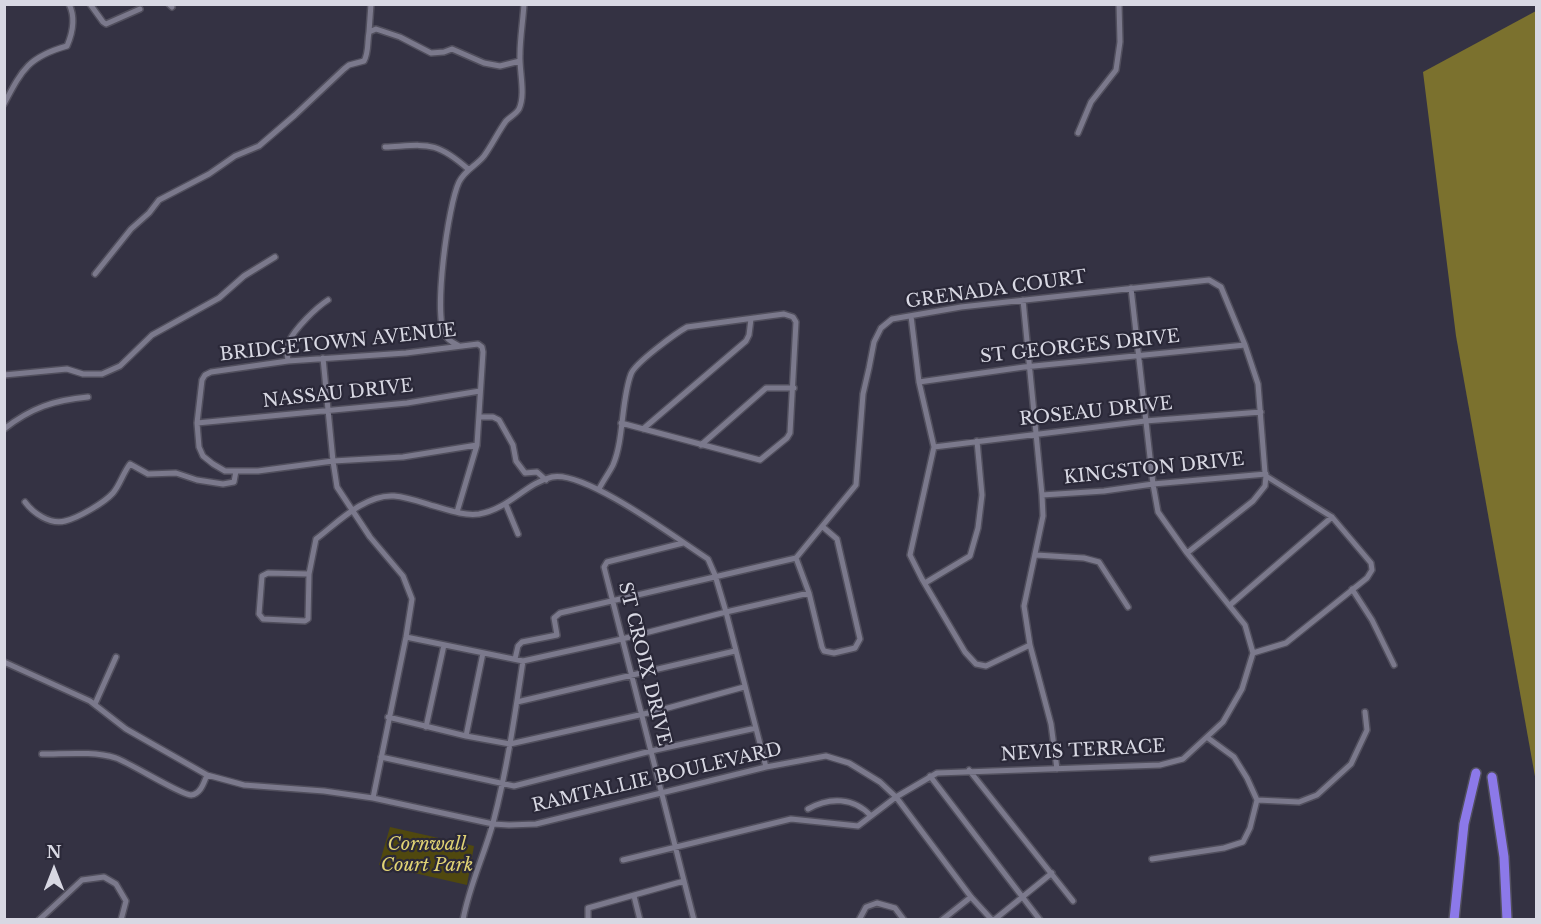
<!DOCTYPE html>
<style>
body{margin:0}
#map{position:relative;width:1541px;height:924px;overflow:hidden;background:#343243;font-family:"Libre Baskerville",serif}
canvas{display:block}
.frame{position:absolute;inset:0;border:6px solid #d8d8e3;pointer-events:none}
.north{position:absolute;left:24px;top:840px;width:60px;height:60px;-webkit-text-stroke:4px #2a2838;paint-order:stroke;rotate:0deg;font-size:16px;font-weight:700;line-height:24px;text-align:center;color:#d8d8e3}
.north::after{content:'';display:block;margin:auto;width:21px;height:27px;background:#d8d8e3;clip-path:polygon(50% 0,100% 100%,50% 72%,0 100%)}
</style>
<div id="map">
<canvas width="1541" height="924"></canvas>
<div class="frame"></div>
<div class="north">N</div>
</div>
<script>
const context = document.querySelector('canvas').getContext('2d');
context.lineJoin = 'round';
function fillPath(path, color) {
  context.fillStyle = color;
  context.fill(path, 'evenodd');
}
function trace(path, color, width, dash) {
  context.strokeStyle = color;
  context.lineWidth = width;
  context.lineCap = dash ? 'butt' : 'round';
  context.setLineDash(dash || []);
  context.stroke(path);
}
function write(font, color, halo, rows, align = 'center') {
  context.font = font + ' "Libre Baskerville",serif';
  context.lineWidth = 4.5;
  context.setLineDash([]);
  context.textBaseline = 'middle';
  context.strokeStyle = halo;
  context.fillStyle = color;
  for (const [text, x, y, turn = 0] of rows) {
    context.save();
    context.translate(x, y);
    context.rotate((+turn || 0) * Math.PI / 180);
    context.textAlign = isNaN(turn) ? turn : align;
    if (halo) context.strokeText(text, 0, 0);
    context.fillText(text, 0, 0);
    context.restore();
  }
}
fillPath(new Path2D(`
 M390 827 474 846 467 885 379 865Z`), '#50480f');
fillPath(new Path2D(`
 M1536 11V782L1456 336 1423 72Z`), '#7b712e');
const street = new Path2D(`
 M90 4 103 22 106 24 140 9
 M169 4 172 7
 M369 32 371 4
 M4 104C22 70 28 57 67 46 73 32 76 18 69 4
 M1078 133 1091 102 1116 70 1120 42 1119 4
 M385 147C427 145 435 140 468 169
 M95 274 131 229 149 213 159 200 209 174 235 156 259 146 295 115 344 69 349 65 364 61C369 52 367 43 369 32L376 29 400 37 431 53 444 52 452 49 484 63 500 66 520 61
 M1023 300 1042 495 1043 516 1024 606 1030 645 1051 724 1057 769
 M911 316 919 382 934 447 910 555 922 579 965 652 976 664 986 666 1030 645
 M459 346C454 343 447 340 445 335 433 314 448 205 459 182 465 170 476 166 484 156 492 145 498 132 506 121 510 117 516 114 519 109 526 94 519 71 520 54 520 38 523 21 524 4
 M323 358 333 461 337 487 370 537 403 576 412 599 406 637 373 798
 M288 361C287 355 286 348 289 342 294 329 317 307 328 300
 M4 375 67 369 83 374H102L120 366 152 335 219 298 244 276 275 257
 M919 382 1024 367 1245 345
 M479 417H493L499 420 513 445 516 461 525 473 537 472 546 480
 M197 423 407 403 480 391
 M4 429C31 408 54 400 88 397
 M643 429 746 341 749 335 751 319
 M701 445 766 388H794
 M934 447 1145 421 1261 412
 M599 489C603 481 609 473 613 465 624 440 621 400 631 374 635 363 676 333 687 327L784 314 793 317 796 322 790 433 787 438 760 460 621 423
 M1042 495 1104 491 1153 484 1266 474
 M25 502C33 513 50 525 65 521 78 518 104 503 113 493 120 485 123 473 130 464L148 474 176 473 197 480 223 484 234 482 236 471
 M506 505 518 534
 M457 512 477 445 483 352 482 347 478 344 406 353 288 361 211 372 205 375 202 380 197 423 199 447 203 456 213 464 225 471H258L333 461 403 457 477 445
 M683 543 607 562 604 567 694 920
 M1187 553 1253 501 1265 486 1266 476 1332 517 1371 563 1372 570 1367 578 1286 643 1253 653
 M1036 555 1084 558 1099 562 1128 607
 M796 558 809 593
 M309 574 268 573 262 576 259 614 263 619 305 621 308 619 309 574 316 539C337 523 365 494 394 496 407 497 421 502 434 506 448 510 464 516 479 514 509 509 526 483 552 477 585 470 677 539 708 559L715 575 726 612 766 767
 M925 583 970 556 978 528 982 495 977 441
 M1352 589 1372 620 1394 665
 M1230 605 1332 517
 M406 637 523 661 622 639 726 612 809 593 822 647 824 651 834 653 855 648 860 639 837 539 823 527
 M515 659 518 646 522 642 557 635 554 618 560 613 796 558 856 485 863 394 869 368 874 342 881 328 892 319 961 307 1209 280 1221 287 1245 345 1258 384 1265 473
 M4 662 90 701 126 729 207 775 244 785 324 791 373 798 493 824 509 825 536 824 766 767 826 756 849 763 880 782 896 797 971 897 992 920
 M517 702 735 651
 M95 704 116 657
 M388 717 466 736 510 744 657 711 744 687
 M426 727 444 645
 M466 736 483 653
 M42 754C66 754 93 751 116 758 132 764 181 795 191 795 201 794 204 782 207 775
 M381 757 514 786 651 751 756 728
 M969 770 1073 901
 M930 776 1040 920
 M1257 800 1299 802 1317 795 1351 764 1367 730 1365 712
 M808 809C829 797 854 797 871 816
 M1152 859 1224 848 1243 842 1250 828 1257 800 1247 778 1234 757 1208 738
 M623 860 791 819 858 826 896 797 937 773 1160 765 1183 759 1223 722 1242 689 1253 653 1245 625 1187 553 1158 512 1153 484 1131 288
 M634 896 640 920
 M39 920 82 880 104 877 116 884 126 901 121 920
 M463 920C469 886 484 856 493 823 507 770 515 715 523 661
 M588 920V908L684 881
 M859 920 866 907 877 903 895 908 904 920
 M942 920 971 897
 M994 920 1052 873`);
const highway = new Path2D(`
 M1492 777 1504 857 1507 920
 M1454 920 1464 824 1476 773`);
trace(street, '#514f5d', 8);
trace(highway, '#514f5d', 12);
trace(street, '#7b798c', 5);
trace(highway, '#8c79e9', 9);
write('18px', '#d8d8e3', '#2a2838', [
 ["GRENADA COURT",996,290,-8],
 ["BRIDGETOWN AVENUE",338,343,-6],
 ["ST GEORGES DRIVE",1080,347,-6],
 ["NASSAU DRIVE",338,394,-6],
 ["ROSEAU DRIVE",1096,412,-6],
 ["KINGSTON DRIVE",1154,469,-6],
 ["ST CROIX DRIVE",644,664,76],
 ["NEVIS TERRACE",1083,751,-3],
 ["RAMTALLIE BOULEVARD",657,778,-13]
]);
write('italic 18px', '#e1d374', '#2a2838', [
 ["Cornwall",427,845],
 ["Court Park",427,866]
]);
</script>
